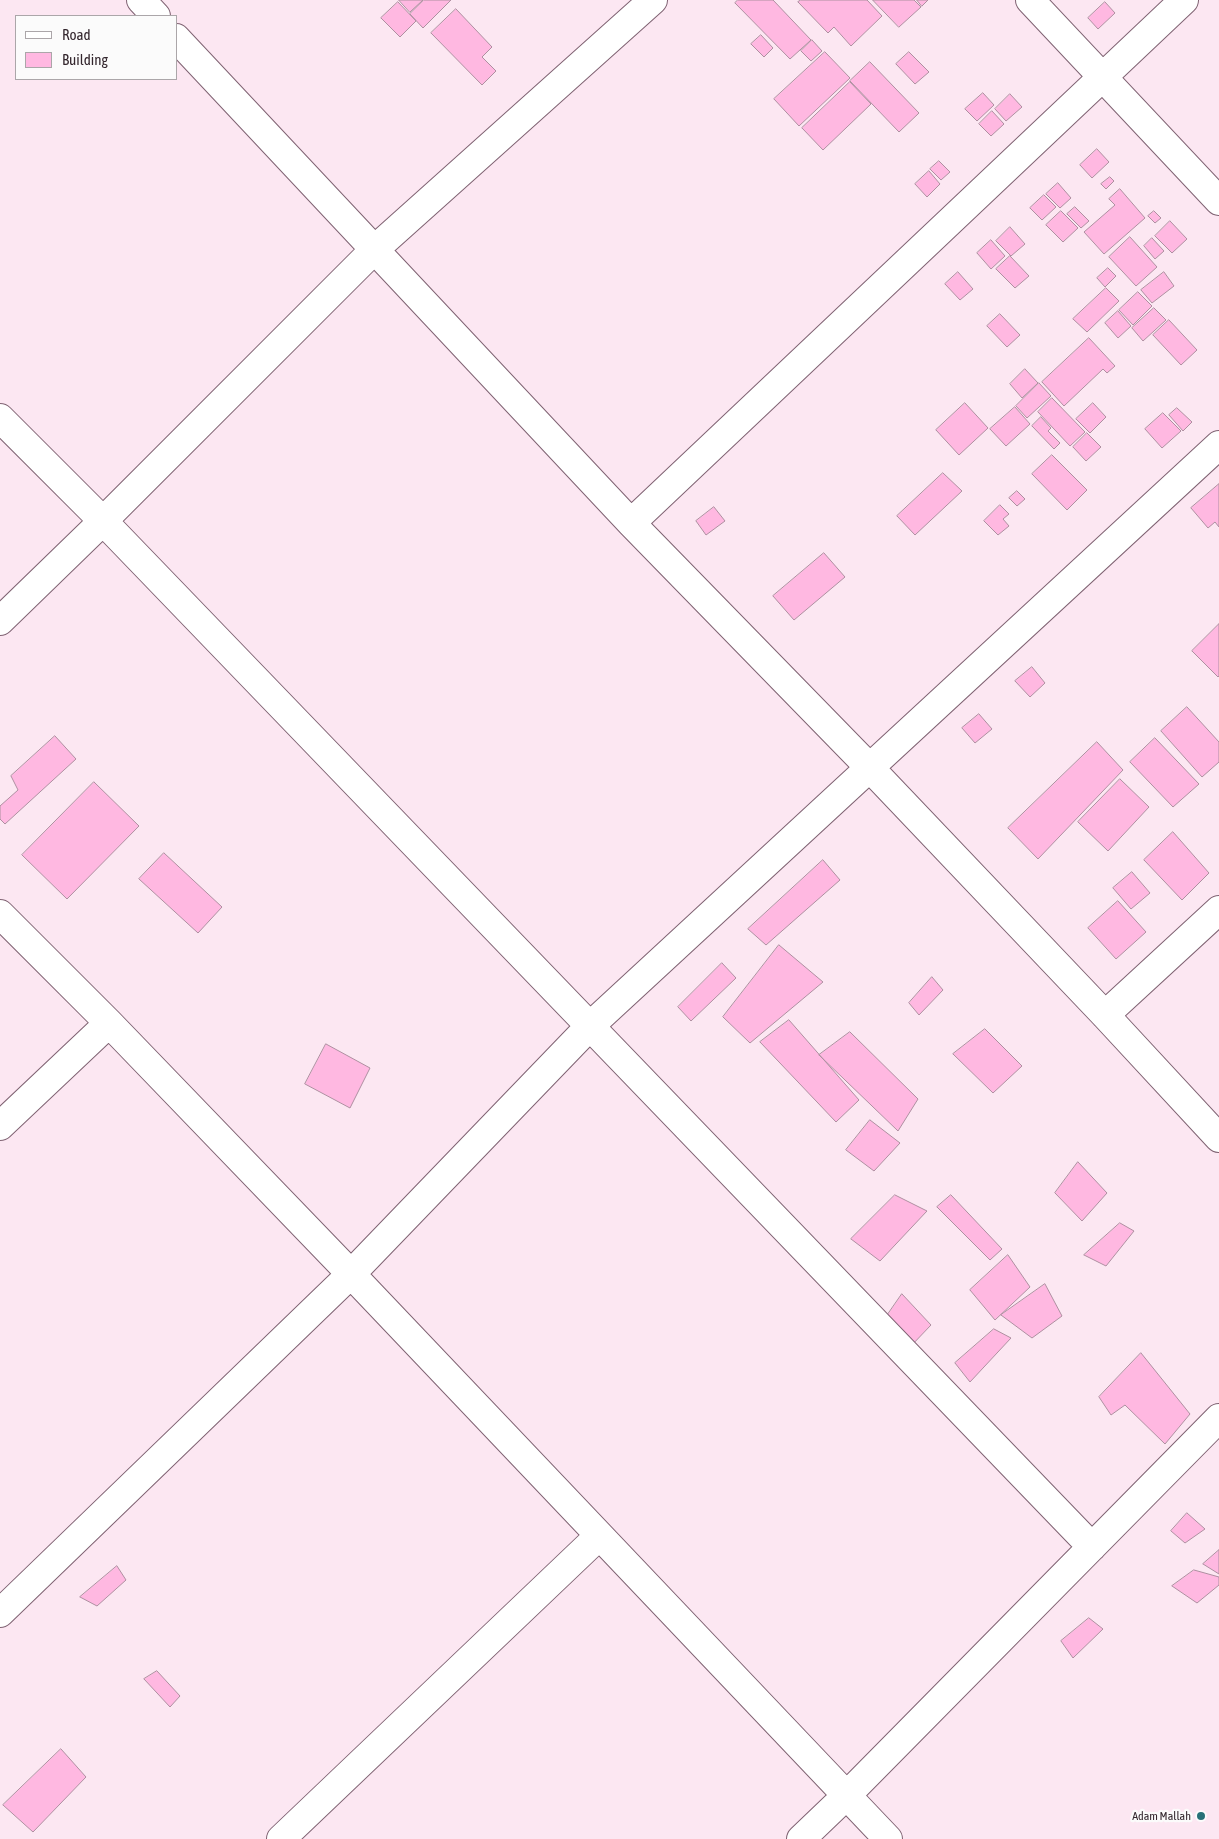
<!DOCTYPE html>
<style>
body{margin:0}
#map{position:relative;width:1219px;height:1839px;overflow:hidden;background:#fce7f2;font-family:"Asap Condensed",sans-serif}
canvas{display:block}
.legend{position:absolute;left:15px;top:15px;width:162px;height:65px;box-sizing:border-box;background:#fbfbfb;border:1px solid #aba6a9;margin:0;padding:6px 9px;list-style:none;font-size:15px;color:#33262d}
.legend li{display:flex;align-items:center;gap:10px;height:25px}
.legend b{width:25px;border:1px solid #aba6a9}
</style>
<div id="map">
<canvas width="1219" height="1839"></canvas>
<ul class="legend">
<li><b style="height:6px;background:#fff"></b>Road</li>
<li><b style="height:14px;background:#ffb8e1"></b>Building</li>
</ul>
</div>
<script>
const context = document.querySelector('canvas').getContext('2d');
context.lineJoin = 'round';
function fillPath(path, color) {
  context.fillStyle = color;
  context.fill(path, 'evenodd');
}
function trace(path, color, width, dash) {
  context.strokeStyle = color;
  context.lineWidth = width;
  context.lineCap = dash ? 'butt' : 'round';
  context.setLineDash(dash || []);
  context.stroke(path);
}
function write(font, color, halo, rows, align = 'center') {
  context.font = font + ' "Asap Condensed",sans-serif';
  context.lineWidth = 4.5;
  context.setLineDash([]);
  context.textBaseline = 'middle';
  context.strokeStyle = halo;
  context.fillStyle = color;
  for (const [text, x, y, turn = 0] of rows) {
    context.save();
    context.translate(x, y);
    context.rotate((+turn || 0) * Math.PI / 180);
    context.textAlign = isNaN(turn) ? turn : align;
    if (halo) context.strokeText(text, 0, 0);
    context.fillText(text, 0, 0);
    context.restore();
  }
}
const building = new Path2D(`
 M399 0H423L410 12Z
 M424 0H451L423 28 410 14Z
 M738 0H773L811 40 790 59 735 3Z
 M801 0H867L882 16 851 46 834 27 828 33 798 2Z
 M873 0H914L921 7 899 27Z
 M917 0H928L922 6Z
 M398 2 416 21 400 37 381 18Z
 M1105 2 1115 13 1098 29 1088 18Z
 M456 9 492 47 482 57 496 71 482 85 431 33Z
 M761 35 773 48 764 57 751 44Z
 M812 40 822 51 811 61 801 51Z
 M825 52 850 78 799 126 774 99Z
 M909 52 929 72 915 84 896 64Z
 M870 62 919 113 899 132 850 81Z
 M850 82 871 104 823 150 802 128Z
 M983 93 994 105 977 121 965 109Z
 M1010 94 1022 107 1006 121 995 109Z
 M992 111 1004 124 991 136 979 124Z
 M1097 149 1109 162 1092 178 1080 165Z
 M939 161 950 172 941 180 930 169Z
 M929 171 940 184 927 197 915 184Z
 M1110 177 1114 181 1106 189 1101 184Z
 M1058 183 1071 198 1060 208 1046 194Z
 M1120 189 1145 218 1104 254 1084 232 1115 205 1109 199Z
 M1044 195 1056 207 1042 220 1030 208Z
 M1075 207 1089 221 1081 228 1067 214Z
 M1061 211 1078 228 1063 242 1046 225Z
 M1154 211 1161 218 1155 223 1148 216Z
 M1170 221 1187 239 1172 253 1155 236Z
 M1010 227 1025 244 1011 256 996 241Z
 M1130 237 1157 267 1136 286 1109 257Z
 M1152 238 1164 251 1155 259 1144 246Z
 M991 240 1005 256 991 269 977 253Z
 M1010 256 1029 276 1015 288 996 269Z
 M1108 268 1116 276 1105 287 1097 278Z
 M958 272 973 289 960 300 945 284Z
 M1164 272 1174 286 1152 303 1141 290Z
 M1106 288 1119 301 1087 332 1073 319Z
 M1138 292 1152 306 1133 325 1119 310Z
 M1154 308 1166 320 1143 341 1132 328Z
 M1118 311 1131 326 1118 338 1105 323Z
 M1000 314 1020 335 1007 347 987 326Z
 M1169 320 1197 350 1181 365 1153 335Z
 M1089 338 1115 366 1107 373 1103 369 1064 406 1042 382Z
 M1025 369 1038 383 1022 398 1010 384Z
 M1039 383 1051 396 1027 418 1016 406Z
 M1052 398 1085 432 1070 446 1038 412Z
 M965 403 988 428 959 455 936 430Z
 M1093 403 1106 417 1090 433 1076 419Z
 M1015 407 1030 424 1006 446 990 429Z
 M1177 408 1192 422 1183 431 1169 415Z
 M1163 413 1181 431 1162 448 1145 429Z
 M1041 417 1051 428 1048 431 1060 443 1054 449 1032 426Z
 M1087 433 1101 447 1086 461 1073 447Z
 M1052 455 1087 490 1067 510 1032 474Z
 M943 473 962 491 915 535 897 516Z
 M1219 484V527L1215 522 1208 528 1191 508Z
 M1017 491 1025 499 1017 506 1009 498Z
 M1000 505 1009 514 1003 519 1009 526 998 535 984 521Z
 M714 507 725 521 706 535 696 521Z
 M824 553 845 577 794 620 773 596Z
 M1219 624V676L1218 677 1192 651Z
 M1032 667 1045 683 1030 697 1015 681Z
 M1187 707 1219 742V762L1202 777 1161 731Z
 M979 714 992 729 975 743 962 728Z
 M55 736 76 759 5 824 0 819V806L18 790 11 776Z
 M1155 738 1199 784 1173 807 1130 762Z
 M1097 742 1123 770 1038 859 1008 828Z
 M1120 779 1149 807 1108 851 1078 822Z
 M94 782 139 826 67 899 22 855Z
 M1173 832 1209 873 1182 900 1144 860Z
 M164 853 222 907 198 933 139 879Z
 M823 860 840 880 766 945 748 929Z
 M1132 872 1150 893 1131 909 1113 888Z
 M1118 901 1146 932 1116 959 1088 928Z
 M779 945 823 982 750 1043 723 1017Z
 M722 963 736 978 691 1021 678 1007Z
 M932 977 943 990 919 1015 909 1003Z
 M789 1020 859 1100 836 1122 760 1042Z
 M985 1029 1022 1066 993 1093 953 1054Z
 M850 1032 918 1099 898 1131 819 1055Z
 M326 1044 370 1068 350 1108 305 1084Z
 M870 1120 900 1143 874 1171 846 1150Z
 M1078 1162 1107 1193 1082 1221 1055 1193Z
 M895 1195 927 1211 880 1261 851 1239Z
 M951 1195 1002 1249 990 1260 937 1207Z
 M1120 1223 1134 1231 1106 1266 1084 1255Z
 M1008 1255 1030 1287 995 1320 970 1290Z
 M1045 1284 1062 1316 1032 1338 1001 1315Z
 M902 1294 931 1325 910 1347 884 1320Z
 M994 1329 1011 1338 970 1382 955 1363Z
 M1141 1353 1190 1414 1165 1444 1125 1405 1111 1415 1099 1397Z
 M1187 1513 1205 1529 1185 1543 1171 1531Z
 M1219 1550V1574L1203 1564Z
 M117 1566 126 1580 97 1606 80 1597Z
 M1194 1570 1219 1577V1585L1197 1603 1172 1586Z
 M1089 1618 1103 1629 1073 1658 1061 1641Z
 M157 1671 180 1696 170 1707 144 1679Z
 M61 1749 86 1777 33 1832 3 1805Z`);
fillPath(building, '#ffb8e1');
trace(building, '#ae8fa0', 1);
const minor = new Path2D(`
 M141 0 156 16
 M1030 0 1219 201
 M176 38 631 523 870 768 1105 1015 1219 1138
 M0 418 103 521 1092 1547
 M631 523 1184 0
 M0 621 103 521 374 250 653 0
 M0 914 109 1023 351 1274 888 1839
 M1105 1015 1219 910
 M0 1126 109 1023
 M0 1613 351 1274 590 1026 1219 445
 M281 1839 599 1536
 M801 1839 847 1795 1219 1418`);
trace(minor, '#7f6272', 30);
trace(minor, '#fff', 28);
for (const [x, y, r, color] of [
 [1201,1816,5,"#277178"]
]) {
  const dot = new Path2D();
  dot.arc(x, y, r, 0, 2 * Math.PI);
  context.fillStyle = color;
  context.fill(dot);
  trace(dot, '#fbfbfb', 2);
}
write('12px', '#33262d', '#fbfbfb', [
 ["Adam Mallah",1191,1816]
], 'right');
</script>
